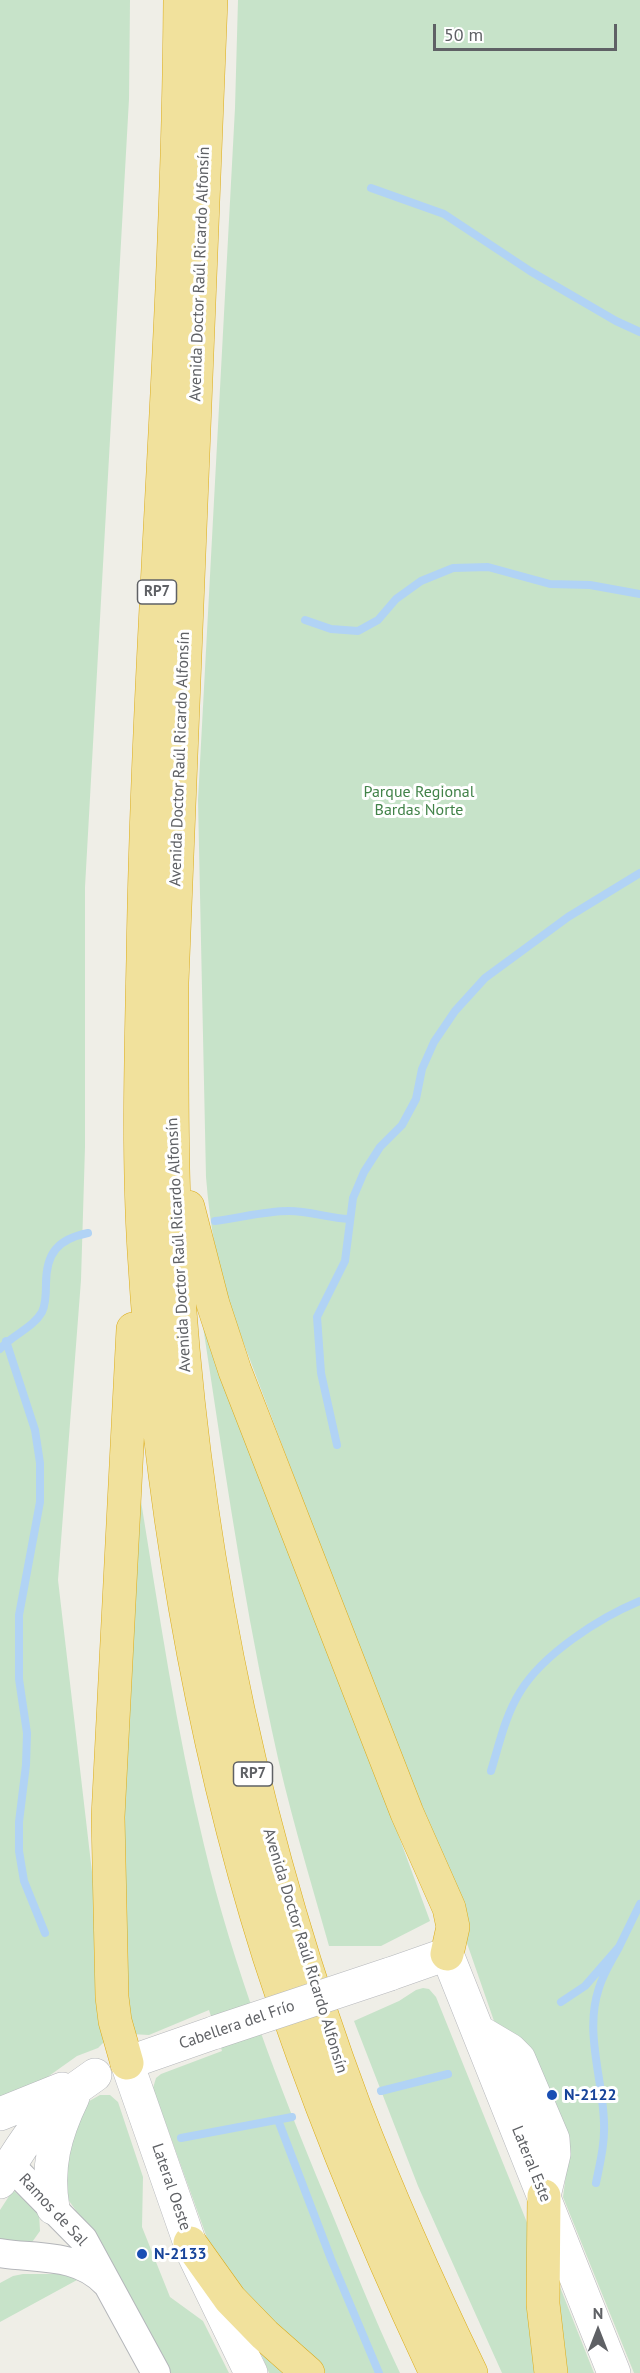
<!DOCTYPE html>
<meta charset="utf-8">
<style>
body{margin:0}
#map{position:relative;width:640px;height:2373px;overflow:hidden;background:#efeee7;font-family:"PT Sans",sans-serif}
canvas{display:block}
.north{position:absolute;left:568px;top:2301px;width:60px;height:60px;-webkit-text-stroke:4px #fff;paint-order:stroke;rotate:0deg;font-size:16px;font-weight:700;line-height:24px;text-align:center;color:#5f6165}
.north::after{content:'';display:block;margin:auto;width:21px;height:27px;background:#5f6165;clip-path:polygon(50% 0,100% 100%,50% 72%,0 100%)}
.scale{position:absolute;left:433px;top:24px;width:184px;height:27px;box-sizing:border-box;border:3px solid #5f6165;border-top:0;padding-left:8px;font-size:18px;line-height:21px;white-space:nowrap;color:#5f6165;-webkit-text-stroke:4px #fff;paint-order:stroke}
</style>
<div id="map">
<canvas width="640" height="2373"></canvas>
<div class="north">N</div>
<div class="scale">50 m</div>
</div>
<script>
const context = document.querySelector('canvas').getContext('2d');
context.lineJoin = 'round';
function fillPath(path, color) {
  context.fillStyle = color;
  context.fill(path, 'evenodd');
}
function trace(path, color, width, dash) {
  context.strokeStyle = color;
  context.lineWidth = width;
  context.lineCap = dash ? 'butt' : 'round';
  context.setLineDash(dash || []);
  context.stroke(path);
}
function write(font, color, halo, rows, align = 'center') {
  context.font = font + ' "PT Sans",sans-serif';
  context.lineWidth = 6;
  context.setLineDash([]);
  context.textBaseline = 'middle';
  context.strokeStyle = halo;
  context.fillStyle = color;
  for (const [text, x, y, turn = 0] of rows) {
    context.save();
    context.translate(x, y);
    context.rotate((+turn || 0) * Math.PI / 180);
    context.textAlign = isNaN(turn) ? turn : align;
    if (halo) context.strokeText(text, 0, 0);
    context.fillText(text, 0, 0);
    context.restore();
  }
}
fillPath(new Path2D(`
 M0 0H130L129 99 85 887V1147L81 1280 58 1580 102 1958 105 2041 98 2048 77 2056 32 2088 0 2102Z
 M238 0H640V2373H634L563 2197 569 2152 550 2104 559 2099 554 2087 545 2090 529 2050 494 2021 436 1854 235 1320C218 1273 210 1227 206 1177L198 800 235 108Z
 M197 1287 430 1921 381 1946H329C309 1875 287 1803 272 1731 240 1584 220 1436 197 1287Z
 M140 1495C159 1612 176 1729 204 1845 233 1967 278 2083 326 2199 350 2257 373 2316 400 2373H321L281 2338 211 2249 153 2088 156 2078 161 2074 222 2051 209 2010 149 2035 131 2034 117 1869Z
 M423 1988 429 1989 436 1997 528 2225 537 2373H502L418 2186 354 2021 399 2001 416 1990Z
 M100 2095H110L118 2102 143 2177 142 2227 170 2297 203 2321 229 2373H170L107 2255 65 2195 60 2180 84 2104Z
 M13 2190 39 2213 40 2231 30 2245 0 2244V2210Z
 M23 2274H74L77 2280 0 2322V2283L13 2276Z
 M556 2277 594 2373H564Z
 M260 2351 295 2373H269Z`), '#c7e3c9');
trace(new Path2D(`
 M371 188 444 214 530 271 616 321 640 332
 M305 620 331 629 358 631 378 620 396 599 421 581 453 568 488 567 550 584 590 585 640 594
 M215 1221C240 1218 264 1211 289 1211 309 1211 329 1218 349 1219
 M6 1341 35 1430 40 1463V1502L19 1615V1679L27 1733 26 1765 19 1822V1851L24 1881 45 1933
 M0 1349C12 1335 33 1328 42 1312 46 1304 46 1292 46 1284 46 1253 58 1239 88 1233
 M337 1445 321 1373 317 1317 345 1261 353 1198 364 1172 380 1147 402 1125 416 1099 422 1069 434 1042 455 1011 485 978 568 917 640 873
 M491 1771C499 1745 505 1716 520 1692 543 1654 599 1618 640 1601
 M561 2002 585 1986 619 1947 640 1904
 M381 2091 448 2074
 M278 2120 331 2259 379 2373
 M181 2138 292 2117
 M596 2183C600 2163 605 2143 604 2123 603 2079 584 2032 599 1988 603 1974 612 1960 619 1947`), '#b1d3f5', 8);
const minor = new Path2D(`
 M10 2165 83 2239 156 2373
 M0 2253C37 2259 78 2253 106 2283`);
const tertiary = new Path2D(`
 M0 2114 62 2089
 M0 2182C29 2132 46 2108 95 2075
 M53 2208C46 2167 55 2134 73 2097`);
const secondary = new Path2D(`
 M390 1974 447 1954 614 2373
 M478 2031 510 2050 519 2059 553 2139 554 2154 544 2196
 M216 2032 127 2063 194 2255 251 2373`);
const motorway = new Path2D(`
 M180 0C178 320 148 639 143 959 141 1056 138 1154 144 1251 158 1485 198 1732 269 1956 315 2098 372 2237 436 2373
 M211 0 172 982C172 1088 171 1193 179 1299 199 1574 258 1850 355 2108 390 2199 429 2286 471 2373
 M188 1207 213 1304 235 1371 407 1813 449 1908 453 1927 447 1954
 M127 2063 115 2021 112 1997 108 1817 133 1329
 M544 2196 543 2304 551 2373
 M190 2243 230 2299 265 2335 308 2373`);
trace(minor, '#b4b6ba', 30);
trace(tertiary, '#b4b6ba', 34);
trace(secondary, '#b6b8bc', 34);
trace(motorway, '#dbac1b', 34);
trace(minor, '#fff', 28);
trace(tertiary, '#fff', 33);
trace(secondary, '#fff', 33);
trace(motorway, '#f1e19c', 33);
const secondaryBridge = new Path2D(`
 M216 2032 390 1974`);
trace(secondaryBridge, '#b6b8bc', 34, []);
trace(secondaryBridge, '#fff', 33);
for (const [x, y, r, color] of [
 [552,2095,6,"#1a4fb4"],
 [142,2254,6,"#1a4fb4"]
]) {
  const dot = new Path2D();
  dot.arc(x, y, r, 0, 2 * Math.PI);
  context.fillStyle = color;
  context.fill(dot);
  trace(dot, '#fff', 2);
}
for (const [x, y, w] of [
 [157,592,39],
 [253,1774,39]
]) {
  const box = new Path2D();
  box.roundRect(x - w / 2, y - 12, w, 24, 4.5);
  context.fillStyle = '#fff';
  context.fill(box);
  trace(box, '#5f6165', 1.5);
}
write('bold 15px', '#5f6165', null, [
 ["RP7",157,592],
 ["RP7",253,1774]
]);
write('16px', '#5f6165', '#fff', [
 ["Avenida Doctor Raúl Ricardo Alfonsín",200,274,-88],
 ["Avenida Doctor Raúl Ricardo Alfonsín",180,759,-88],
 ["Avenida Doctor Raúl Ricardo Alfonsín",179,1245,-93],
 ["Avenida Doctor Raúl Ricardo Alfonsín",305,1951,73],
 ["Cabellera del Frío",237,2025,-19],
 ["Lateral Este",531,2164,68],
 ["Lateral Oeste",171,2187,71],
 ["Ramos de Sal",53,2210,47]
]);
write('16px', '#418248', '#fff', [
 ["Parque Regional",419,792],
 ["Bardas Norte",419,810]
]);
write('bold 16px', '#164399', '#fff', [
 ["N-2122",564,2095],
 ["N-2133",154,2254]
], 'left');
</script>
